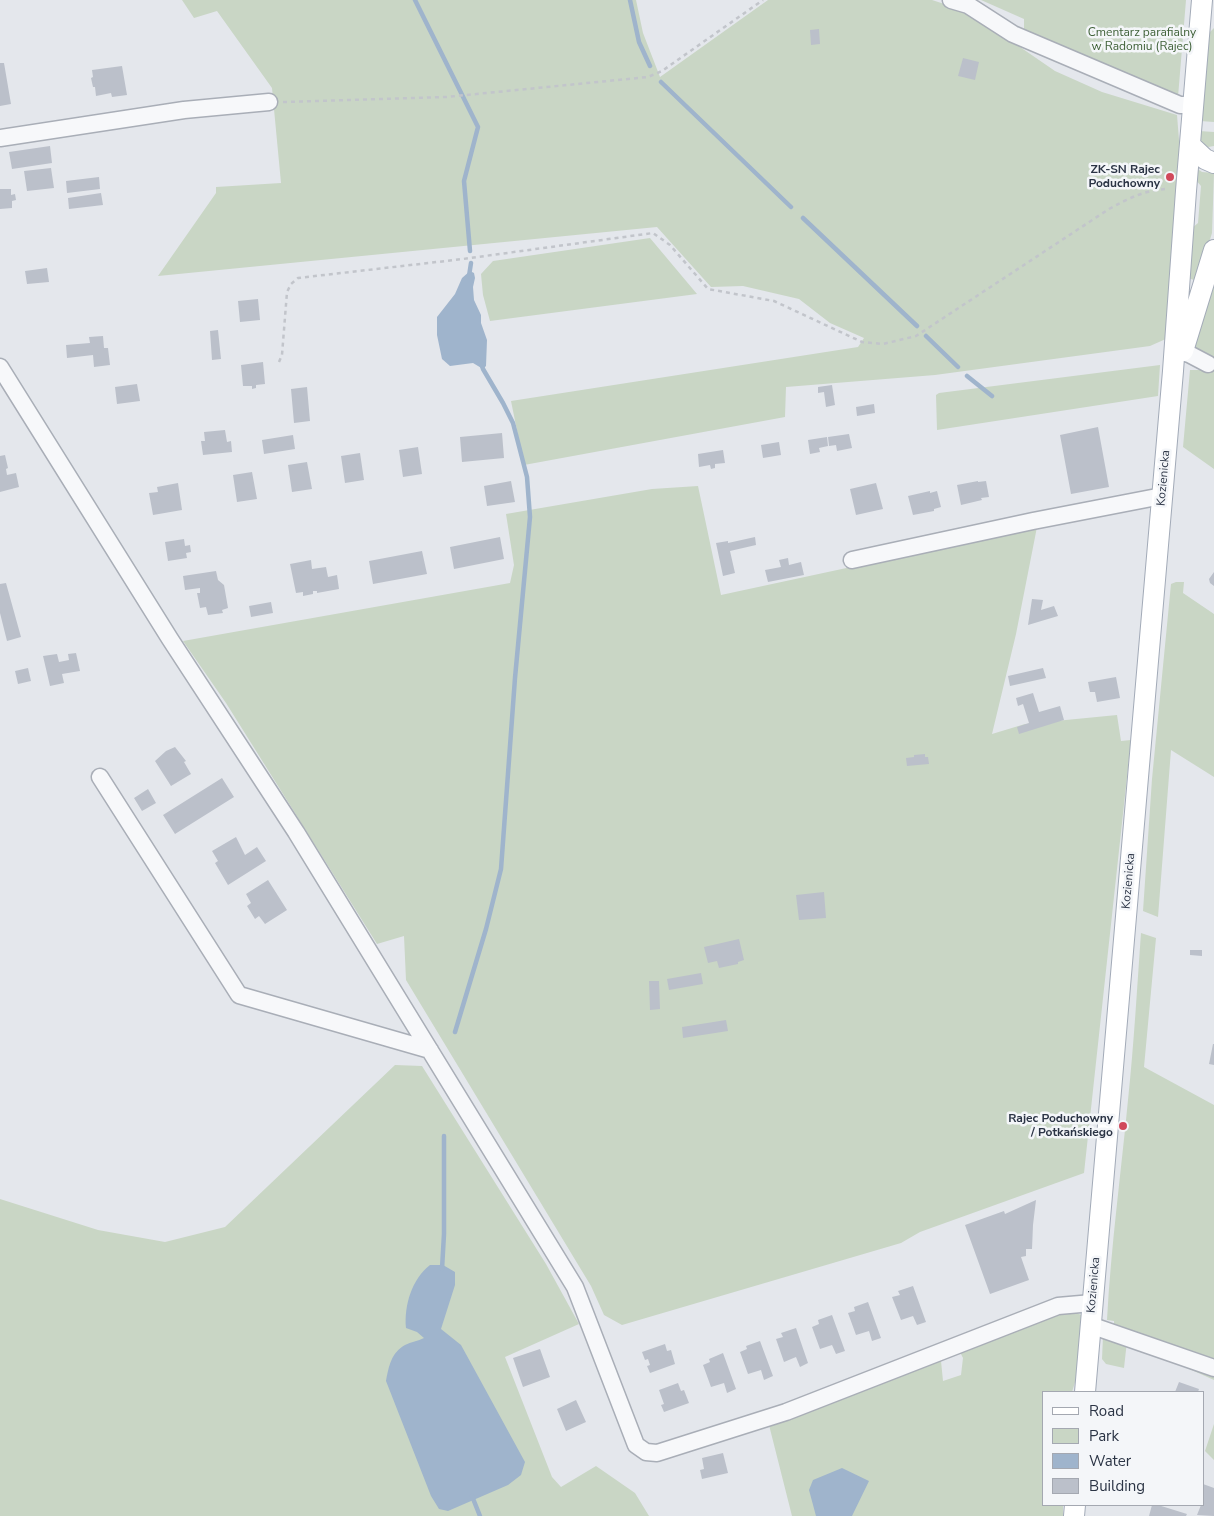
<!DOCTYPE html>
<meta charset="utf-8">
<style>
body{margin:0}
#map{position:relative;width:1214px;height:1516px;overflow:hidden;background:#e4e7ec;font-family:"Nunito Sans",sans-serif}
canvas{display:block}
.legend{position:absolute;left:1042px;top:1391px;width:162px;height:115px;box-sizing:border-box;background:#f4f6f9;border:1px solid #a4a8b1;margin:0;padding:6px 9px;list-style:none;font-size:15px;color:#2b3445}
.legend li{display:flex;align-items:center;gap:10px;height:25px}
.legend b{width:25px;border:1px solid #a4a8b1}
</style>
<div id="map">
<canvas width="1214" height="1516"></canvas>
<ul class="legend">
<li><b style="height:6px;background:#fff"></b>Road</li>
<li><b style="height:14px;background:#c9d6c5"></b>Park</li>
<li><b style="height:14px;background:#9fb4cc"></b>Water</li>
<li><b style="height:14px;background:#bbc0ca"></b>Building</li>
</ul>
</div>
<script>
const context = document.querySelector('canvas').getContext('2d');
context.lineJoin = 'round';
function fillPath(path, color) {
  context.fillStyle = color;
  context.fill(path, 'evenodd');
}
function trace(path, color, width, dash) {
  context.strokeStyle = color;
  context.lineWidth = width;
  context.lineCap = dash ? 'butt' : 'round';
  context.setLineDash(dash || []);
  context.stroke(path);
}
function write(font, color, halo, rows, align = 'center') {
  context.font = font + ' "Nunito Sans",sans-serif';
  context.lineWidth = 5;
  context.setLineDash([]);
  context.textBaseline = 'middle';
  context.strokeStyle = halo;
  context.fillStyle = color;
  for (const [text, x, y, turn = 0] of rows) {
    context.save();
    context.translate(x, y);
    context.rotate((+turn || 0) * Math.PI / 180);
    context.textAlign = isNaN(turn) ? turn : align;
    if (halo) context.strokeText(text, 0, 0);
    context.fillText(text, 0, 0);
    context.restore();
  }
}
fillPath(new Path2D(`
 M182 0H636L643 33 660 77 768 0H932L969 12 1055 71 1102 92 1177 115 1179 140 1183 143 1168 338 1150 346 935 375 786 387 785 417 524 465 511 401 858 347 864 338 830 323 799 299 743 286 711 287 657 227 158 276 216 193V187L281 183 272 88 217 11 194 18Z
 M981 0H1186L1178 97 1024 35V19Z
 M1214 28V122L1200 121 1209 36 1210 32Z
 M1199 131 1214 132V146L1208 147 1202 144Z
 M1196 168 1202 172 1214 173 1212 233 1198 278 1194 280 1188 278 1191 229 1198 223 1201 186 1195 179Z
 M650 238 697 294 490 321 483 295 481 274 493 261Z
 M1214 283V469L1183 447 1190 370H1202L1201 352 1194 346Z
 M1160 365 1158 396 937 430 936 395 939 393Z
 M698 486 721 595 1037 527 1016 634 992 734 1025 724 1117 715 1121 741 1131 740 1084 1173 920 1232 901 1243 622 1325 604 1315 591 1286 406 980 404 936 377 944 226 703 183 641 510 583 514 565 506 514 652 489Z
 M1176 582H1184L1183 593 1214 614V777L1171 750 1158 917 1143 911 1152 779 1171 584Z
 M1141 933 1156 938 1144 1067 1214 1105V1380L1127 1341 1124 1368 1106 1364 1102 1359 1103 1336 1114 1333V1321L1107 1320C1111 1246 1121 1173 1128 1100 1134 1044 1137 988 1141 933Z
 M395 1065 422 1066 546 1264 579 1324 505 1357 552 1477 561 1487 596 1466 635 1493 649 1516H0V1199L98 1230 165 1242 225 1227Z
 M1073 1311 1083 1316 1077 1376 1072 1392H1043V1505H1063V1516H792L769 1425 941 1361 943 1381 961 1375 963 1358 960 1352 1065 1312Z
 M1214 1424V1460L1205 1451Z`), '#c9d6c5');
fillPath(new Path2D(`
 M470 271 474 273 475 278 473 287 474 300 481 315V323L487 340 486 366 483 369 473 363 450 366 442 359 437 335V317L455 294 462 278Z
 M430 1265H443L455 1272V1285L441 1329 461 1345 525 1462 521 1475 508 1485 448 1511 439 1509 431 1496 386 1381C389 1366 391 1353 405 1345 411 1342 418 1341 424 1338L417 1332 406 1328C404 1305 412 1279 430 1265Z
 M842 1468 869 1481 852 1516H816L809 1490 813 1480Z`), '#9fb4cc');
trace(new Path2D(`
 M415 0 478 127 464 181 470 251
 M630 0 639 42 650 66
 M661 82 791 207
 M803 218 917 326
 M469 276 471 263
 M926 336 958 367
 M967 376 992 396
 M455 1032 486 929 501 869 515 678 530 517 527 477 513 423 503 403 483 369 481 363
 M442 1269 444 1234V1136
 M472 1496 480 1516`), '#9fb4cc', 4.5);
fillPath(new Path2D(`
 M819 29 820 44 811 45 810 30Z
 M963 58 979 62 975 80 958 76Z
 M0 63H4L11 104 0 106Z
 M122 66 127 95 112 97 111 93 96 96 95 87H93L91 78 93 77 92 70Z
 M50 146 52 163 12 169 9 152Z
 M51 168 54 188 27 191 24 171Z
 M99 177 100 189 67 193 66 181Z
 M0 189H11V195L15 194 16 200 12 201V208L0 209Z
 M101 193 103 205 69 209 68 198Z
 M47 268 49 282 27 284 25 271Z
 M258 299 260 320 240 322 238 301Z
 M218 330 221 359 212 360 210 331Z
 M103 336 104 348H108L110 365 94 367 93 355 67 358 66 345 90 343 89 337Z
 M263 362 265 384 256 385V388L252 389V386H243L241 365Z
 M137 384 140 401 117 404 115 387Z
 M832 385 835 405 826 407 824 392 818 393V387Z
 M307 387 310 421 294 423 291 389Z
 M874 404 875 413 857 416 856 407Z
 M1098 427 1109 487 1071 494 1060 435Z
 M225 430 227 442 231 441 232 452 203 455 201 441H205L204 432Z
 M502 433 504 458 462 462 460 437Z
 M849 434 852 448 837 451 836 445 829 446 828 437Z
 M293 435 295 449 264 454 262 440Z
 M827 437 828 446 819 448 820 452 810 454 808 440Z
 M779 442 781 455 763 458 761 445Z
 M418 447 422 474 403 477 399 450Z
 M723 450 725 463 715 464V468L711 469 710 465 699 467 698 454Z
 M360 453 364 480 345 483 341 456Z
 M5 455 8 468 6 469 7 475 16 473 19 487 0 492V456Z
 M307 462 312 489 292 492 288 465Z
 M252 472 257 499 237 502 233 475Z
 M511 481 515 502 487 506 484 486Z
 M978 481V482L986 481 989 497 981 498 982 500 961 505 957 485Z
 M178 483 182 510 153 515 149 493 158 492 157 487Z
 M876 483 883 509 856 515 850 489Z
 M930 491V493L937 491 941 507 934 509V511L913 515 908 496Z
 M500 537 504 559 454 569 450 547Z
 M755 537 756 545 730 551 735 573 723 576 716 543 728 541V543Z
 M184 539 185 546 190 545 191 552 186 553 187 558 168 561 165 542Z
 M422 551 427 574 373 584 369 561Z
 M788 558 789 565 801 562 804 575 768 582 765 570 781 567 779 560Z
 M311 560 312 569 326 567 328 577 337 575 339 589 317 593V591H313V594L303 596V592L296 593 290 564Z
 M216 571 218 580 224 585 228 608 222 610 223 613 208 615 206 607 200 608 197 593H200V588L185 590 183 576Z
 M1214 572V586L1210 583 1209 579Z
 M6 583 21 637 7 641 0 613V584Z
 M1032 599 1043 600 1041 610 1054 606 1058 616 1028 625Z
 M271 602 273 613 251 617 249 606Z
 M76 653 80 671 62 674 64 683 50 686 43 656 57 654 59 662 69 660 68 654Z
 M28 668 31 681 18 684 15 671Z
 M1043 668 1046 678 1010 686 1008 676Z
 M1116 677 1120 698 1097 702 1095 692H1090L1088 682Z
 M1033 693 1039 712 1060 706 1064 720 1019 734 1017 727 1029 723 1023 704 1018 706 1016 698Z
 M175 747 186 761 184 762 191 774 171 786 155 761 166 751Z
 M925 754V757H928L929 764 907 766 906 758 914 757V755Z
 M222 778 234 797 175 834 163 815Z
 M148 789 156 803 142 811 134 798Z
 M236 837 245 855 257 847 266 861 228 885 215 863 218 861 212 851Z
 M268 880 287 910 265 924 259 916 255 919 247 906 251 903 246 894Z
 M824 892 826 918 799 920 796 895Z
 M739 939 744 960 738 962V964L719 968 717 961 708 963 704 947Z
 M1190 950H1202V956L1190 955Z
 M701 973 703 984 669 990 667 979Z
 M649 981H659L660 1009 650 1010Z
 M726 1020 728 1031 683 1038 682 1027Z
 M1213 1044H1214V1065L1209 1064Z
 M1036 1200 1033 1225 1032 1249H1026V1256L1021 1257 1029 1280 990 1294 965 1225 1004 1211 1005 1214Z
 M913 1286 926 1322 917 1325 913 1316 901 1320 892 1297 900 1295 898 1291Z
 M868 1302 881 1338 872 1341 869 1331 856 1335 848 1313 855 1311 854 1307Z
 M832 1315 845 1351 836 1354 832 1345 820 1349 812 1327 819 1324 818 1320Z
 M796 1328 808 1363 800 1367 796 1357 784 1362 776 1339 783 1337 781 1333Z
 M760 1341 773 1376 764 1380 761 1370 748 1374 740 1352 747 1349 746 1346Z
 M665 1344 667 1351 671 1350 675 1364 650 1373 647 1366 650 1365 648 1359 645 1360 642 1352Z
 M540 1349 550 1377 523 1387 513 1358Z
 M723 1353 736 1389 727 1393 724 1383 711 1387 703 1365 710 1362 709 1359Z
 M1179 1382 1199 1389 1198 1392H1175Z
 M678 1383 681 1391 684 1390 689 1403 664 1412 661 1405 664 1404 659 1390Z
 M576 1400 586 1422 566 1431 557 1409Z
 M723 1453 728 1473 702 1479 700 1470 704 1469 702 1458Z
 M1203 1484 1214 1488V1516L1197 1515 1201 1505H1203Z
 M1152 1505H1158L1187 1514 1186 1516H1149Z`), '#bbc0ca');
const minor = new Path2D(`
 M951 0 968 5 1013 34 1180 105H1194
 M0 138 184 110 269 102
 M1175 350 1189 354 1208 364
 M0 367 170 639 296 832 575 1287 636 1445 646 1452 657 1453 786 1412 1058 1306 1092 1303
 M852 560 1033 521 1162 496
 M100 777 239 995 430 1050
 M1090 1325 1214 1368`);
const major = new Path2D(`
 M1190 145 1205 159 1214 163
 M1183 351 1214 250
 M1085 1392 1173 371 1186 191 1202 0
 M1074 1516 1075 1505`);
trace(minor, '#a9aeb7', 19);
trace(major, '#a3abb8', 22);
trace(new Path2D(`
 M283 102 446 97 648 77 662 71 763 0
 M279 362 282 355 287 292 291 284 298 278 463 259 653 233 670 245 708 289 774 301 862 342 883 344 916 336 1109 209C1129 198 1147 189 1169 189`), '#c2c5cb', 2.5, [4, 4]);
trace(minor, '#f7f8fa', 16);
trace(major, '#fff', 20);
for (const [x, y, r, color] of [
 [1170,177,5,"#d1495b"],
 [1123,1126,5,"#d1495b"]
]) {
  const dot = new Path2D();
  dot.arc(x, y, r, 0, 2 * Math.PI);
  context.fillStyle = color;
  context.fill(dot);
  trace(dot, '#f4f6f9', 2);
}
write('12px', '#3f6138', '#f4f6f9', [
 ["Cmentarz parafialny",1142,33],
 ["w Radomiu (Rajec)",1142,47]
]);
write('bold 12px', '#2b3445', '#f4f6f9', [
 ["ZK-SN Rajec",1160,170],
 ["Poduchowny",1160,184],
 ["Rajec Poduchowny",1113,1119],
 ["/ Potkańskiego",1113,1133]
], 'right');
write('12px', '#2b3445', '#f4f6f9', [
 ["Kozienicka",1164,478,-85],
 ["Kozienicka",1129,881,-85],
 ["Kozienicka",1094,1285,-85]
]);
</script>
